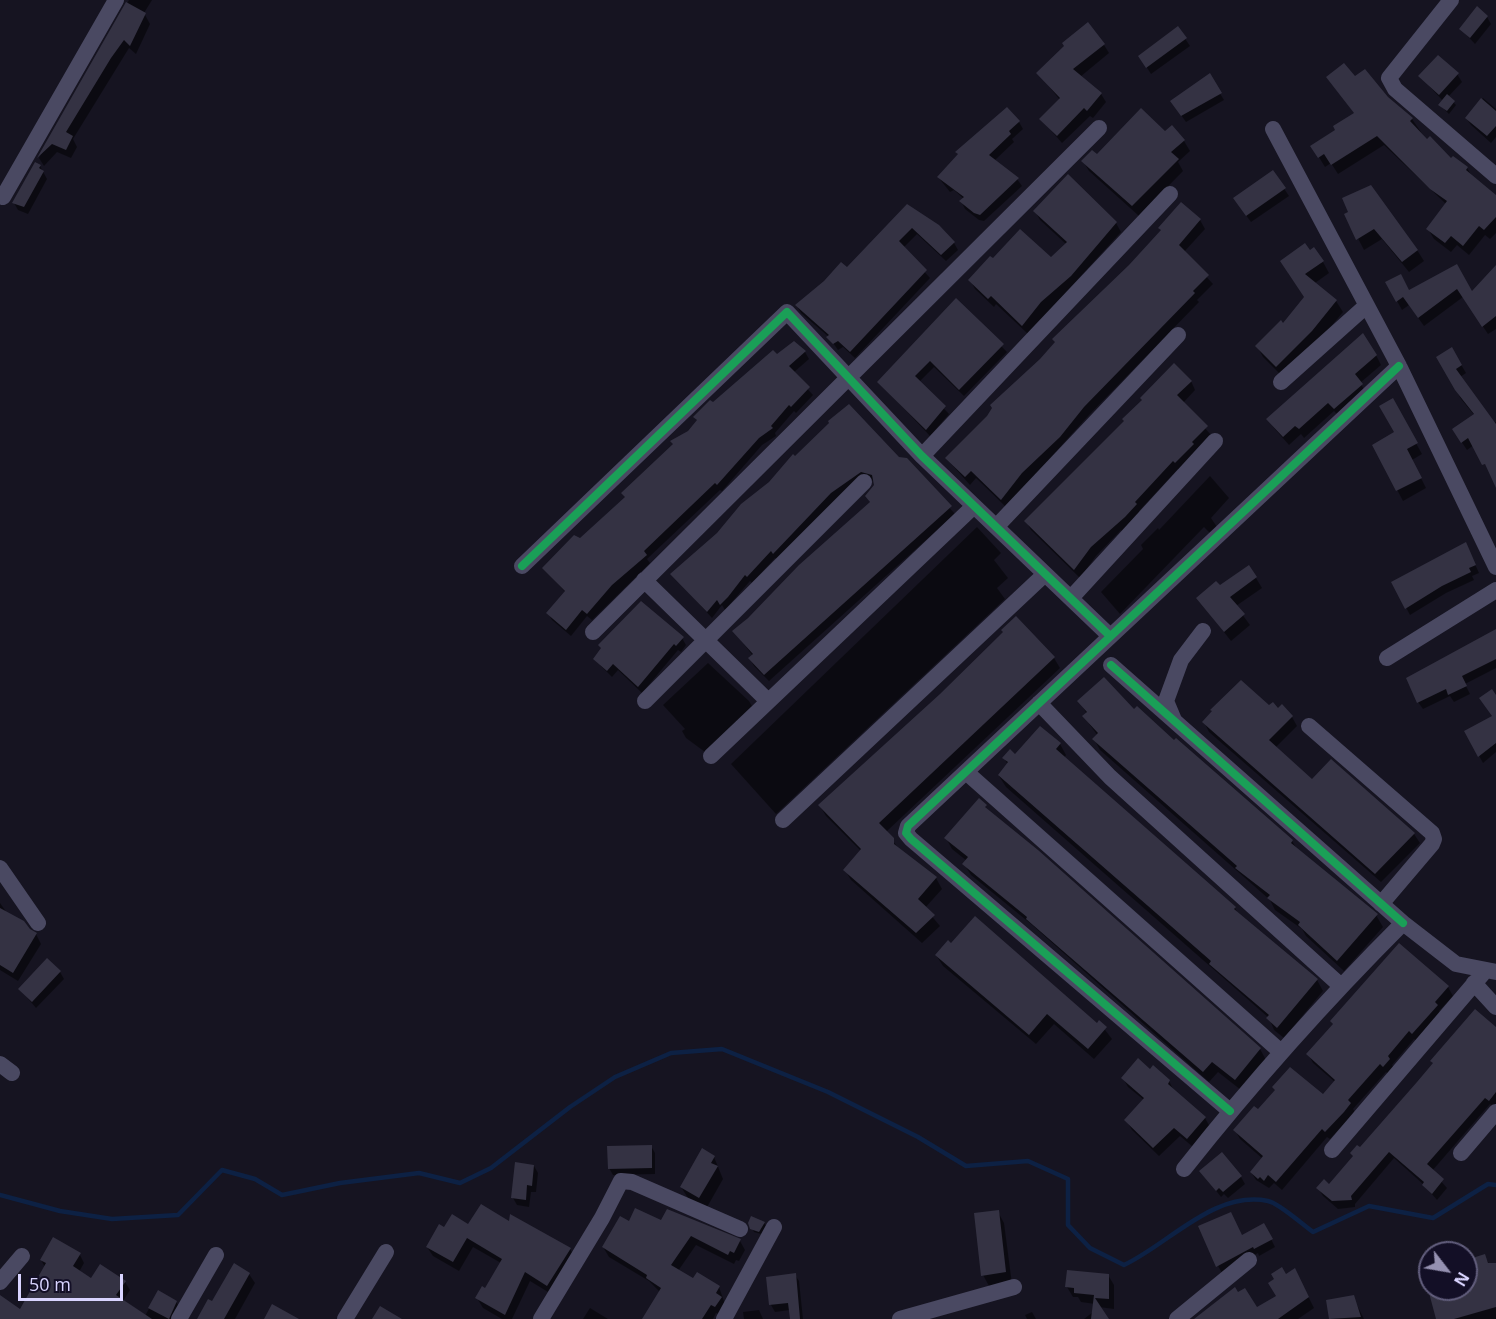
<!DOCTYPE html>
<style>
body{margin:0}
#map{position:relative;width:1496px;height:1319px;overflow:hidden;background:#161421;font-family:"Open Sans",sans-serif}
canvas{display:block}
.north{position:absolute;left:1418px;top:1241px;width:60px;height:60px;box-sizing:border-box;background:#130f26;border:2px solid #625e7d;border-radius:50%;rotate:121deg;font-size:16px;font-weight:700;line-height:24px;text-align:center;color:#d9d4ff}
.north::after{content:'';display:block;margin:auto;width:21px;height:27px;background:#9591b1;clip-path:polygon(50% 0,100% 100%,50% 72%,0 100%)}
.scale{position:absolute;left:18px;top:1274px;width:105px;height:27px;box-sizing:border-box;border:3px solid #d9d4ff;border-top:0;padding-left:8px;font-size:18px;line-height:21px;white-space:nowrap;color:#d9d4ff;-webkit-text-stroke:4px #130f26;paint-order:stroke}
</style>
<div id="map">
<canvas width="1496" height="1319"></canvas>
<div class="north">N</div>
<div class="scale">50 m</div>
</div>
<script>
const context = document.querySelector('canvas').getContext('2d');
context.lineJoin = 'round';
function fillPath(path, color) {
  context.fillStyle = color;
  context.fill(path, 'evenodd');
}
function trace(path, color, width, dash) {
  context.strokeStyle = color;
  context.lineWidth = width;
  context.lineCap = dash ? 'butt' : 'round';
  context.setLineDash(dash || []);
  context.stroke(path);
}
fillPath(new Path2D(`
 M129 0H152L144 13 150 24 136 54 129 48 73 139 77 147 71 158 57 152 44 166 39 158Z
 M1487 17 1491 24 1475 44 1461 29Z
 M1178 28 1190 46 1151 74 1144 63Z
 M1104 45 1109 53 1080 77 1101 94 1106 102 1093 118 1090 116 1062 143 1041 119 1060 100 1038 73Z
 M1457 74 1462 82 1448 97 1456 105 1449 114 1440 105 1443 101 1420 76Z
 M1209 76 1224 100 1186 122 1176 108Z
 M1328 77 1355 78 1387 98 1412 119 1427 141 1451 160 1467 168 1473 178 1496 197V233L1490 239 1485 235 1469 255 1457 245 1451 252 1434 239 1428 229 1446 204 1384 145 1338 174 1331 163 1325 167 1312 146 1337 130 1355 114Z
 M1483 98 1496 109V137L1491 143 1471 125 1466 118Z
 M1019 122 1023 129 1012 139 1014 142 994 161 1017 179 1022 186 984 221 979 220 965 209 961 201 964 199 954 190 950 192 938 177Z
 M1165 133 1184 141 1190 151 1178 162 1183 171 1139 216 1089 171 1083 161Z
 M40 166 47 179 28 214 18 210 14 203Z
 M1273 172 1289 196 1251 222 1239 206Z
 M907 206 954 243 958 250 946 261 917 234 903 248 930 278 855 358 843 347 838 350 829 337 801 313 797 306 847 269Z
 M1035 211 1116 223 1121 232 1028 334 996 304 994 307 975 289 970 280 1051 259 1066 244 1040 220Z
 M1346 215 1417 250 1424 261 1409 272 1382 239 1364 250Z
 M1200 220 1205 229 1184 252 1213 284 1197 300 1199 302 1089 415 1006 507 976 478 970 485 946 458Z
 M1323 262 1329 273 1315 283 1336 301 1343 312 1318 342 1283 377 1263 357 1257 346 1283 325 1305 298 1288 273Z
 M1456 266 1471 293 1496 276V329L1488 334 1463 297 1424 326 1409 305 1402 310 1387 283 1409 292Z
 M956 300 1007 352 964 396 934 367 919 382 949 414 930 436 879 382Z
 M1452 349 1466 373 1460 377 1494 423 1496 422V482L1474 445 1467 450 1459 438 1475 416 1461 399 1438 358Z
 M805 352 809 359 793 373 813 395 796 413 794 411 775 433 776 436 762 445 722 491 720 490 647 559 650 563 592 620 587 616 571 636 552 620 548 613 566 593 544 568 580 540 626 498 698 422 695 417 777 356Z
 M1376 355 1381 365 1360 383 1367 394 1340 417 1334 411 1304 438 1301 434 1289 445 1274 428 1268 419Z
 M1191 381 1195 390 1183 403 1211 435 1180 471 1178 469 1139 511 1140 513 1123 532 1121 530 1096 556 1080 578 1031 530 1026 521 1125 422Z
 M1392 400 1422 454 1412 460 1426 488 1403 501 1374 446 1396 433Z
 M795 458 906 459 955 514 769 681 754 666 750 659 753 656 734 631 871 504 867 496 876 486 875 481 865 479 778 560 775 558 752 583 750 581 725 610 722 605 712 618 672 574 718 534Z
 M1210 476 1229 498 1211 518 1217 527 1211 534 1204 527 1120 614 1101 592 1143 549 1141 545 1158 528 1159 530Z
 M977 527 1001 553 994 560 1008 578 997 588 1005 599 776 814 731 764Z
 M1469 551 1479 573 1472 576 1474 580 1446 593 1410 615 1393 583Z
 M1256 578 1262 588 1236 606 1250 625 1231 641 1198 599 1220 587Z
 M1496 629V668L1465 684 1470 694 1454 702 1450 696 1423 709 1418 702Z
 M682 638 686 645 681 652 678 650 642 693 618 670 612 677 594 659Z
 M1054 658 1060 668 886 832 899 849 936 878 942 889 925 908 940 926 922 943 851 880 845 870 861 851 826 816 820 806Z
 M708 663 749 701 753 708 705 752 686 738 682 731 685 729 663 705Z
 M1496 698V752L1483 763 1466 732 1493 717Z
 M1079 701 1133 711 1292 841 1298 851 1376 915 1383 927 1344 971 1306 936 1302 929 1275 910 1270 900 1100 750 1094 739 1098 736 1084 717 1087 714Z
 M1269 707 1292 717 1297 726 1275 748 1312 781 1414 834 1420 843 1381 882 1209 732 1204 722Z
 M1060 744 1066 755 1064 758 1235 908 1239 916 1317 980 1323 991 1284 1038 1274 1030 1269 1018 1006 787 999 776 1008 765 1004 758Z
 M979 800 990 813 1260 1049 1266 1060 1241 1090 1218 1072 1209 1082 1031 924 971 875 964 864 967 861 952 849 946 838Z
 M0 903 7 913 36 934 41 944 18 981 0 970Z
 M936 955 1097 1025 1099 1022 1112 1039 1094 1059 1054 1024 1036 1044 943 966Z
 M60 972 64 979 36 1008 20 989Z
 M1448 987 1453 996 1439 1011 1442 1015 1418 1042 1414 1039 1392 1065 1394 1068 1389 1074 1386 1072 1353 1109 1355 1112 1330 1139 1327 1137 1282 1190 1274 1183 1269 1188 1256 1180 1251 1172 1263 1159 1240 1139 1235 1130 1259 1111 1323 1096 1335 1082 1313 1063 1308 1054 1334 1025 1331 1022Z
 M1496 1029V1104L1494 1107 1490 1104 1432 1171 1447 1188 1437 1200 1424 1185 1394 1158 1355 1204V1207L1338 1209 1323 1196 1318 1188 1329 1186 1354 1157 1352 1154 1360 1149Z
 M1123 1078 1169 1081 1174 1091 1205 1118 1210 1127 1193 1147 1180 1136 1159 1156 1132 1130 1126 1120 1144 1100 1128 1087Z
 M651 1146 655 1153V1174L613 1175 609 1168Z
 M714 1157 723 1179 706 1209 688 1198 681 1187Z
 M534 1166 538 1173 536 1192H531L529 1207 517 1205 513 1198Z
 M1201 1171 1241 1177 1245 1184 1228 1198 1224 1194 1221 1197Z
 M998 1212 1004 1223 1012 1284 989 1286 983 1275Z
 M511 1216 570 1249 576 1259 553 1295 530 1281 512 1319H502L483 1308 477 1298 486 1290 501 1263 473 1247 459 1271 433 1256 427 1247 444 1229 510 1223Z
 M662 1222 740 1241 745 1250 739 1261 736 1260 734 1264 696 1245 678 1271 693 1280 719 1287 726 1307 721 1315 716 1313 713 1319H643L660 1292 649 1281 609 1257 603 1247 629 1223Z
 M764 1223 766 1226 761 1234 754 1232 752 1228Z
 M1264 1225 1275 1247 1259 1256 1258 1253 1222 1273 1218 1266 1242 1237Z
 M80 1255 84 1263 79 1272 91 1280 125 1282 130 1290 123 1301 145 1316 158 1292 176 1302 181 1310 176 1319H0V1297L20 1311 45 1267 41 1260Z
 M1484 1256 1490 1265 1496 1267V1319H1438L1425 1274 1430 1272V1289H1466V1261Z
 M249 1274 255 1283 235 1319H198Z
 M795 1275 799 1281 803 1319H791L790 1310 775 1312 771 1305 767 1278Z
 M1108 1275 1114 1285V1309L1099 1307 1106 1319H1084L1093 1312 1095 1304 1081 1302 1078 1297H1073L1067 1287Z
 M1285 1276 1300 1280 1314 1308 1298 1319H1196L1256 1309 1278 1296Z
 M1353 1297 1364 1319H1331L1328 1301Z
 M590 1308 608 1319H583Z
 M759 1310 763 1319H744L743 1312Z
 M1032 1312 1036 1319H1027L1025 1315Z`), '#0007');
trace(new Path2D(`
 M0 1195 60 1211 112 1219 178 1215 222 1170 255 1179 282 1195 340 1183 419 1173 460 1183 491 1168 570 1107 615 1077 671 1053 722 1049 828 1092 918 1137 966 1166 1028 1161 1068 1179V1225L1090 1248 1124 1265C1169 1244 1214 1190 1268 1201 1279 1203 1303 1225 1313 1232L1369 1206 1433 1218 1488 1184 1496 1185`), '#0d2144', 4.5);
fillPath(new Path2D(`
 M126 2 146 13 130 46 124 40 111 58 66 132 73 136 66 150 52 144 37 158Z
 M1477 6 1488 16 1470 38 1459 29Z
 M1088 22 1105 44 1073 69 1102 93 1087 111 1084 108 1057 136 1039 119 1060 98 1036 73 1064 46 1062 43Z
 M1178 26 1187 38 1146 68 1138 56Z
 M1438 55 1459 73 1439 95 1418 76Z
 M1344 63 1355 76 1365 69 1388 97 1413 118 1410 121 1427 139 1430 136 1451 158 1453 156 1468 167 1466 170 1496 195V217L1484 230 1479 226 1463 246 1451 236 1445 243 1426 229 1447 201 1430 189 1377 136 1331 165 1324 154 1318 158 1310 146 1335 130 1333 126 1354 113 1326 77Z
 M1210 73 1222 93 1181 116 1170 101Z
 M1447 94 1455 101 1447 111 1438 105Z
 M1481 98 1496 111V126L1487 136 1465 118Z
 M1007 107 1020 121 1009 131 1011 134 989 155 1019 178 980 215 974 213 959 201 964 197 937 177 958 154 955 152Z
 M1141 108 1165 131 1172 125 1185 140 1171 152 1179 159 1132 206 1081 161 1092 150 1097 154Z
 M35 162 41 165 39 168 44 171 24 207 12 203Z
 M1273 170 1286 188 1246 216 1233 198Z
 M1068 174 1117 222 1071 276 1041 302 1022 326 991 296 988 299 968 280 990 256 993 258 1020 229 1051 257 1067 242 1033 211Z
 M1371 185 1418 250 1402 262 1374 229 1356 240 1344 214 1348 212 1342 198Z
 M1181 202 1201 219 1179 245 1209 275 1193 291 1195 293 1084 407 1060 437 1022 473 1001 500 971 471 965 477 945 458 987 416 992 408 990 405 1040 359 1055 342 1052 339 1129 265 1161 230 1158 228Z
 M907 204 939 225 955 242 941 255 912 228 899 241 927 270 850 352 838 341 833 344 826 337 829 335 795 305 824 281 841 262 847 267Z
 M1305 243 1310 250 1314 247 1324 261 1305 274 1337 300 1312 331 1276 367 1255 346 1281 320 1283 323 1304 297 1280 261Z
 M1457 264 1472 291 1496 265V316L1482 327 1457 289 1418 318 1403 297 1396 302 1385 282 1401 274 1409 290Z
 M956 298 1004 344 959 390 930 361 915 376 946 406 926 430 877 382Z
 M1363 333 1377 355 1355 374 1363 384 1334 409 1328 403 1299 429 1295 426 1283 437 1266 419Z
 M794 341 806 351 789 366 810 387 791 407 789 405 771 426 773 428 759 438 717 485 715 483 644 551 647 555 612 585 587 614 582 610 566 630 546 613 565 591 542 568 574 535 580 538 625 497 621 493 673 444 670 441 688 431 697 420 693 417 710 400 713 402 773 350 777 354Z
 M1452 347 1462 365 1456 369 1496 424V488L1485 464 1482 465 1468 438 1461 443 1452 429 1474 414 1455 390 1436 357Z
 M1174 363 1192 381 1177 395 1208 426 1192 442 1194 444 1175 463 1173 461 1135 502 1137 504 1125 517 1091 547 1074 570 1024 521 1124 421 1122 419 1142 400 1140 398Z
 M1393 398 1418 443 1407 449 1422 478 1396 491 1372 445 1394 432 1379 406Z
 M849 404 899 457 907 458 952 506 764 675 748 658 753 654 732 631 748 618 799 565 870 502 865 496 874 485 872 475 861 472 831 493 773 554 771 551 747 577 745 575 728 597 720 605 717 600 707 612 670 574 717 533 741 504 769 482 793 454 795 456 829 423 828 421Z
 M1466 542 1476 565 1469 568 1471 572 1442 586 1405 609 1391 582Z
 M1249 565 1257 577 1230 597 1245 614 1224 632 1196 598 1216 581 1220 585Z
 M641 601 684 637 676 646 674 644 638 687 613 664 607 671 593 659 601 648 598 645Z
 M1016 616 1055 657 879 823 894 838V844L937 877 918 899 935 915 916 933 843 870 861 849 818 805 940 694 999 636 1003 632 1001 630Z
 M1496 629V659L1462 676 1467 686 1448 695 1446 689 1417 703 1406 678Z
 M1104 677 1134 709 1137 706 1174 740 1176 738 1293 840 1291 843 1378 914 1337 961 1298 925 1300 922 1267 898 1270 895 1235 868 1237 866 1092 739 1098 733 1082 716 1087 712 1077 701Z
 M1241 680 1269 705 1273 702 1278 708 1282 704 1293 716 1269 740 1312 779 1331 759 1415 833 1375 874 1202 722 1212 711 1210 710Z
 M1492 689 1496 695V743L1478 757 1464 731 1492 716 1479 698Z
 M1040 726 1061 743 1056 749 1236 907 1234 909 1318 979 1277 1028 1266 1018 1269 1015 1209 964 1211 961 998 775 1008 762 1002 758 1010 749 1015 754Z
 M979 798 987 805 985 807 1038 850 1261 1048 1235 1080 1212 1062 1203 1072 1026 919 1027 917 962 864 968 857 944 838Z
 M0 908 24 921 30 929 37 933 13 973 0 965Z
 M975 916 1097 1023 1099 1020 1107 1027 1088 1049 1047 1014 1029 1035 935 955 948 940 951 943Z
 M1399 943 1449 986 1435 1002 1438 1005 1412 1034 1409 1031 1388 1056 1390 1059 1383 1067 1380 1064 1348 1100 1351 1103 1344 1112 1325 1132 1322 1129 1276 1182 1268 1175 1264 1181 1260 1177 1258 1179 1250 1172 1263 1156 1233 1130 1254 1106 1258 1109 1275 1090 1272 1087 1290 1067 1323 1094 1335 1080 1306 1054 1333 1024 1330 1021Z
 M47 958 61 971 32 1002 18 989Z
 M1475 1009 1496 1027V1092L1489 1101 1485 1098 1427 1164 1444 1179 1432 1194 1422 1185 1424 1182 1389 1152 1351 1196 1352 1200 1332 1201 1316 1188 1324 1179 1329 1184 1353 1156 1350 1153 1357 1145 1360 1147 1417 1082 1433 1063 1430 1061Z
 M1138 1058 1150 1069 1153 1065 1170 1080 1168 1084 1206 1117 1187 1139 1174 1128 1153 1148 1124 1120 1144 1098 1121 1078Z
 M652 1145V1168L608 1169 607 1146Z
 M702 1148 715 1156 711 1163 718 1166 699 1198 680 1187Z
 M1222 1152 1242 1176 1223 1192 1219 1188 1216 1191 1199 1171Z
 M515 1162 534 1165 532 1186 527 1185 526 1200 511 1198Z
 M481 1204 509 1221 510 1214 571 1248 547 1286 525 1272 505 1315 475 1298 482 1286 485 1288 502 1259 467 1238 453 1262 426 1247 439 1224 444 1227 452 1214 468 1224Z
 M635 1208 661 1220 667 1209 741 1239 734 1253 730 1251 728 1255 691 1236 671 1265 693 1278 697 1272 720 1286 716 1293 722 1297 715 1307 711 1305 702 1319H642L661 1288 646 1278 647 1275 602 1247 620 1216 629 1221Z
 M999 1210 1006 1272 981 1276 974 1213Z
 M1231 1212 1242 1235 1264 1223 1273 1239 1254 1249 1253 1247 1216 1267 1198 1226Z
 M751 1216 765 1222 759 1232 750 1229 748 1223Z
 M53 1237 81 1253 73 1266 91 1278 100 1264 126 1281 116 1295 152 1319H0V1295L20 1309 46 1263 40 1260Z
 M1485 1254 1488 1263H1496V1307L1454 1319H1436L1428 1289H1466V1260Z
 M234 1263 250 1273 224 1319H197L208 1299 212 1301Z
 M1282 1267 1286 1274 1295 1268 1309 1297 1278 1319H1194L1235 1287 1238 1292 1245 1288 1257 1307 1276 1296 1268 1283 1274 1279 1271 1274Z
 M1067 1270 1109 1274V1299L1095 1298 1109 1319H1091L1094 1295 1074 1293V1288L1065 1287Z
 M796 1273 800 1319H790L788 1303 769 1305 766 1277Z
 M158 1290 177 1301 169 1319 148 1308Z
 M1354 1295 1361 1317 1329 1319 1326 1300Z
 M272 1304 299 1319H264Z
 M380 1306 402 1319H372Z`), '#343243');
trace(new Path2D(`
 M1451 0 1389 78 1395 89 1496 176
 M1273 129 1399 366 1496 567
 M3 197 116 0
 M1281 382 1366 306
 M922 456 1170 194
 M996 527 1178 335
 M522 566 787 312 922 456 1110 636
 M644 580 768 701
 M1071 598 1215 441
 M593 632 1099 128
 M1387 658 1496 590
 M1111 665 1403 923
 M645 701 864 482
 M1039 703 1110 777 1341 986
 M1174 720 1166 701 1181 660 1203 631
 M1309 726 1432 833 1434 839 1432 844 1381 904
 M711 756 974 506
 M966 772 1281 1052
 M783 820 1045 574
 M0 868 38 923
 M1474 983 1496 1007
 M0 1064 12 1073
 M1230 1111 911 839 906 833 908 826 1399 366
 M1332 1150 1485 971
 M1461 1153 1496 1112
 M1184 1169C1252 1083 1325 1001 1403 923L1456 964 1496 972
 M0 1282 22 1256
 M179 1319 216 1255
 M345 1319 386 1252
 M541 1319 602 1218 621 1181 632 1182 740 1229
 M724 1319 774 1227
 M900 1319 1014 1287
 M1177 1319 1249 1260`), '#4a4962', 16);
trace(new Path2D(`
 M522 566 787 312 922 456 1110 636
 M1111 665 1403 923
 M1230 1111 911 839 906 833 908 826 1399 366`), '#1a9f57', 8);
</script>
